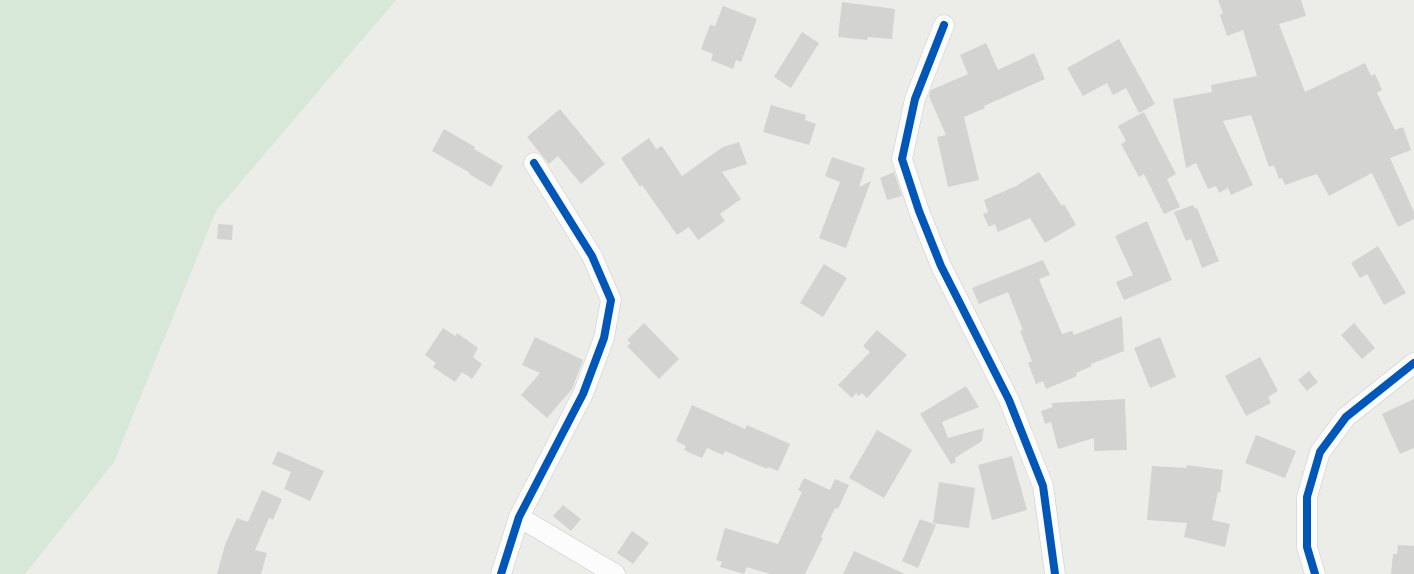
<!DOCTYPE html>
<style>
body{margin:0}
canvas{display:block;background:#ecece8}
</style>
<canvas width="1414" height="574"></canvas>
<script>
const context = document.querySelector('canvas').getContext('2d');
context.lineJoin = 'round';
function fillPath(path, color) {
  context.fillStyle = color;
  context.fill(path, 'evenodd');
}
function trace(path, color, width, dash) {
  context.strokeStyle = color;
  context.lineWidth = width;
  context.lineCap = dash ? 'butt' : 'round';
  context.setLineDash(dash || []);
  context.stroke(path);
}
fillPath(new Path2D(`
 M0 0H396L216 211 114 462 25 574H0Z`), '#d7e7d8');
fillPath(new Path2D(`
 M1218 0H1301L1306 16 1279 24 1305 92 1365 63 1371 76 1375 74 1382 90 1377 93 1395 130 1403 127 1411 150 1390 158 1414 212V219L1398 227 1372 173 1329 196 1317 174 1285 185 1282 178 1279 179 1274 165 1269 167 1251 115 1223 121 1253 185 1231 195 1228 188 1219 193 1216 186 1208 189 1196 163 1186 168 1173 99 1212 92 1211 85 1257 76 1243 30 1227 36 1220 15 1223 13Z
 M842 2 895 9 892 39 868 37 867 40 838 37Z
 M723 6 757 19 741 62 736 60 733 69 711 60 713 54 701 49 710 25 715 26Z
 M802 32 819 43 791 88 774 77Z
 M1119 39 1155 104 1139 113 1126 88 1113 95 1107 83 1083 96 1067 68Z
 M986 43 998 70 1034 53 1045 79 984 106 985 108 964 117 979 180 948 187 937 137 946 135 929 96 931 90 968 74 960 55Z
 M771 105 806 115 805 120 816 124 809 145 763 132Z
 M560 109 605 164 581 184 558 156 549 164 527 137Z
 M1144 112 1176 174 1167 179 1180 207 1164 214 1144 174 1139 177 1121 144 1126 141 1118 126Z
 M444 129 475 147 474 149 503 166 491 187 469 174 470 173 432 151Z
 M649 138 656 149 662 146 682 176 723 147 739 142 747 164 722 172 741 199 720 214 725 221 698 240 689 227 677 235 642 185 640 187 621 158Z
 M832 157 865 168 859 187 871 181 846 248 819 238 840 182 825 176Z
 M894 172 902 196 887 200 880 178Z
 M1039 172 1062 206 1064 204 1076 225 1045 243 1030 218 998 232 995 224 989 227 983 214 988 212 984 200 1016 186Z
 M1193 205 1195 209 1197 208 1219 261 1202 268 1191 239 1186 241 1174 212Z
 M1147 221 1172 280 1124 300 1116 282 1133 275 1115 236Z
 M218 224 233 225 232 240 217 239Z
 M1378 246 1406 293 1384 305 1367 274 1360 278 1351 263Z
 M1043 260 1050 275 1039 279 1062 334 1072 331 1074 335 1122 316 1124 351 1091 364 1092 366 1076 373 1077 376 1046 389 1043 381 1036 384 1028 363 1032 361 1020 331 1023 330 1008 292 979 304 972 288Z
 M824 264 847 278 823 317 800 303Z
 M644 323 679 359 659 379 627 346 631 343 627 340Z
 M1354 323 1375 348 1362 359 1341 335Z
 M443 328 455 336 457 333 478 348 473 357 482 364 472 379 462 372 455 382 433 367 436 363 425 355Z
 M877 330 907 355 867 398 862 393 859 396 856 393 852 398 838 385 870 352 863 346Z
 M535 337 583 360 572 389 547 418 521 395 540 373 522 365Z
 M1160 337 1176 377 1150 388 1134 348Z
 M1260 357 1278 391 1268 397 1271 403 1246 416 1225 376Z
 M1309 371 1318 382 1307 391 1298 380Z
 M966 386 979 407 942 422 948 438 984 428 982 441 955 458 956 462 951 464 920 414Z
 M1125 399 1127 450 1094 451V438L1058 449 1051 422 1045 424 1041 411 1053 407 1051 403Z
 M1414 399V448L1400 454 1382 414Z
 M692 405 745 429 747 425 790 444 778 471 768 467 767 469 725 451 723 455 707 448 702 458 684 450 686 446 676 441Z
 M877 430 912 450 884 498 849 478Z
 M1256 435 1296 451 1285 478 1245 463Z
 M278 451 324 471 310 501 284 489 291 472 272 464Z
 M1012 456 1027 510 992 520 978 465Z
 M1187 465 1223 470 1220 493 1218 492 1212 520 1230 524 1225 547 1184 537 1187 523 1147 520 1152 466 1186 468Z
 M804 478 830 490 835 479 849 485 838 509 835 508 821 537 823 538 805 574H770L747 567 744 574 720 567 722 562 716 560 725 528 778 544 802 492 798 490Z
 M939 482 975 488 969 528 933 523Z
 M262 490 282 499 273 520 269 518 255 550 267 553 261 574H217L225 545 237 518 248 522Z
 M563 505 581 519 571 531 553 516Z
 M920 519 936 525 918 568 902 561Z
 M632 531 649 543 633 564 617 553Z
 M1398 545 1414 546V574H1391L1393 554H1397Z
 M854 551 905 574H843Z`), '#d3d3d1');
const minor = new Path2D(`
 M944 25 915 99 902 159 919 211 941 266 1009 400 1043 486 1055 574
 M519 517 615 574
 M501 574 519 517 583 394 604 338 611 300 592 256 534 163
 M1315 574 1307 547V497L1320 452 1346 417 1414 363`);
trace(minor, '#c9caca', 21);
trace(minor, '#fcfcfc', 20);
trace(new Path2D(`
 M944 25 915 99 902 159 919 211 941 266 1009 400 1043 486 1055 574
 M501 574 519 517 583 394 604 338 611 300 592 256 534 163
 M1315 574 1307 547V497L1320 452 1346 417 1414 363`), '#0057b8', 8);
</script>
